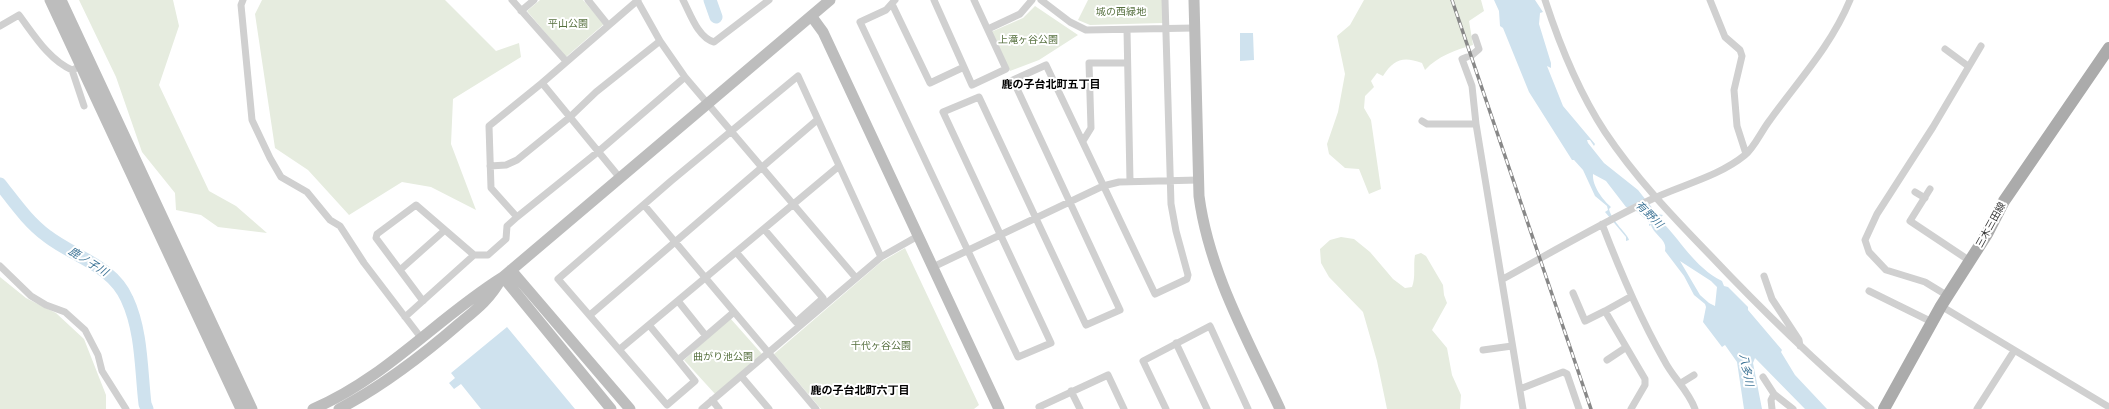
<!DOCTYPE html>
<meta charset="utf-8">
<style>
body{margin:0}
canvas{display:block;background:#fff}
</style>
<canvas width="2109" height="409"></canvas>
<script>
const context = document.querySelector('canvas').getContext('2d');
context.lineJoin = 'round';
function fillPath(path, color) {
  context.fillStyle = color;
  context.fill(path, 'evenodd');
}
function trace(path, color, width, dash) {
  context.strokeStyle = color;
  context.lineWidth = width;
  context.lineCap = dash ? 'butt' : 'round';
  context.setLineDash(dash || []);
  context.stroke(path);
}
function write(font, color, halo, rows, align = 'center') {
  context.font = font + ' "PT Sans","Noto Sans JP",sans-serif';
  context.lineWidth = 4;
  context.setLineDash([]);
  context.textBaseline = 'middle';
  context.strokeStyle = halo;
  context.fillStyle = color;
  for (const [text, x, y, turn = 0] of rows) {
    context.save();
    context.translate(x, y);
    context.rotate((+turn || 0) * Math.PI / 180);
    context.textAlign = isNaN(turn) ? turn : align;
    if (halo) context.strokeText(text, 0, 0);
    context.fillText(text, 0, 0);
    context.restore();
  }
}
fillPath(new Path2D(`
 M79 0H173L179 26 159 85 209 191 236 206 267 233 218 227 201 215 176 210 175 193 142 152 116 77Z
 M262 0H445L496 51 519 43 521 57 453 99 451 144 476 210 431 187 402 182 349 215 308 170 275 148 255 14Z
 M540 0H583L604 24 566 57 527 11Z
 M1088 0H1163V23L1090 25 1078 20Z
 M1364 0H1481L1484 11 1469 21 1473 45C1455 50 1438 56 1425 70L1422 63C1403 56 1394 59 1383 76L1377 73 1371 81 1374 87 1365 96 1364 108 1371 120 1381 189 1369 194 1359 169 1345 168 1329 154 1327 144 1338 112 1345 74 1337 36 1350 25Z
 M1035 6 1078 35 1039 60 1010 71 991 32 1023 18Z
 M1341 237 1354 239 1370 252 1393 279 1405 288 1412 287C1416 277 1413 266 1415 255L1421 253 1426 256 1443 285 1444 295 1447 303 1432 330 1447 348 1452 375 1461 395 1460 409H1387L1377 361 1363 312 1329 277 1321 263 1320 249 1330 240Z
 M905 248 979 405 974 409H821L774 354 881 262Z
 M0 277 26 298 56 313 84 339 106 395V409H0Z
 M730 318 762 354 716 395 684 360Z`), '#e6ecdf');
fillPath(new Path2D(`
 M1494 0H1535L1543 12 1540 13 1539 24 1551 63V68L1547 66 1563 106 1595 144 1594 146 1590 140H1587L1588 143 1604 163 1638 190 1657 214 1663 215 1659 219C1681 240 1694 267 1722 281L1724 286 1728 287 1748 307V310L1782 350 1781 352 1795 375 1827 409H1805L1755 358 1753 363 1762 409H1744L1737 362 1725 345 1722 347 1703 322 1706 307 1705 304 1694 295 1684 276 1665 251C1668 240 1654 235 1651 225L1649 226V222L1635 210 1626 207 1606 181 1593 174C1592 186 1603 200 1611 207L1609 209C1612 222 1628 234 1629 240L1626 241V237L1605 212 1608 210 1607 206 1595 196 1583 170 1574 160H1572L1529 92 1503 28 1500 26 1499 11ZM1680 261 1711 281 1717 287 1715 306 1709 303 1700 295Z
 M1240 33H1253L1254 60 1240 61Z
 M507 327 575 409H481L461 384 454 389 449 383 455 378 451 373Z`), '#cfe2ee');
trace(new Path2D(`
 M710 0 716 17
 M0 184C15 203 28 222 47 236 74 257 112 265 127 299 142 331 141 370 145 404L147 409`), '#cfe2ee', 13);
trace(new Path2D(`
 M243 0 241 5 252 120 270 158 281 177 307 192 330 220 340 226 364 263 422 339
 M512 0 565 60
 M588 0 608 25
 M637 0 660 41
 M683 0C690 13 698 38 714 42L769 0
 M895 0 886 10 860 22 1018 357 1051 343 943 112 979 97 1086 325 1120 310 1013 80 1046 65 1155 294 1187 279 1188 275 1176 231 1171 204 1165 0
 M934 0 972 85 1006 69 974 0
 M1041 0 1070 22 1086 30 1194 28
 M1545 0C1560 46 1578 91 1605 132 1635 177 1672 216 1709 254 1761 309 1813 360 1871 409
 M1710 0 1725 37 1740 50 1742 56 1734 90 1737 126 1746 154
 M892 4 930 83 964 67
 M521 11 534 0
 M0 26 19 15C34 35 49 60 72 70L84 65
 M988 29 1020 14 1032 0
 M1127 30 1130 181
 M1945 49 1968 66
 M1472 55 1479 49 1475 37
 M1467 57 1462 59 1472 86 1476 124
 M72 70 84 106
 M542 83 638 0
 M1422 121 1427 124H1476L1523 409
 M1083 141 1091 128 1089 63H1127
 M490 166 506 165 517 160 570 117 596 92 660 41 685 77 856 278
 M620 178 542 83 489 126 491 188 517 217 599 151 685 77
 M1930 189 1910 221 1970 261
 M1915 192 1925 198
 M644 205 816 409
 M1602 224C1620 271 1639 316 1664 360 1673 378 1688 390 1695 409
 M736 252 796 322 823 298 764 229
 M0 266 31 296 46 305 65 312 85 330 98 355 102 371 126 409
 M933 267 1103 186 1119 182 1198 180
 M400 270 445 230
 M1764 276 1772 299 1799 340 1800 346
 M1503 279C1552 252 1600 224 1650 200 1681 185 1718 177 1745 155 1754 148 1762 130 1770 120 1799 80 1831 46 1850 0
 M1869 291 1932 322
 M1573 293 1585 321 1605 311
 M1948 296 1925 282 1886 270 1869 252 1865 240 1877 214 1933 127 1981 46
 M1630 297 1605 311 1645 379V385L1631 409
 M423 301 376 238 377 234 416 205 474 255
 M678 301 706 336
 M1941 306 2109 407
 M734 312 678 360 695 381 667 405 558 279 671 181 798 76 881 257
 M590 315 817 120
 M405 317 474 255H488L506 239 507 226 517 217
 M649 325 678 360
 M1176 343 1207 409
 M620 349 839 166
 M1483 350 1512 346
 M1607 360 1625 348
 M741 376 769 409
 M1763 377 1774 394
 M1681 383 1694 375
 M1520 389 1563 372 1567 374 1579 409
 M1071 391 1080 409
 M712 400 719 409
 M702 409 881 257 918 236
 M1040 409 1039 407 1108 375 1124 409
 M1166 409 1143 361 1210 326 1248 409
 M1772 409 1771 400 1774 394 1793 409
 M1977 409 2014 351`), '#d0d0d0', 7);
trace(new Path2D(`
 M50 0 241 409
 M61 0 252 409
 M1194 0 1199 196C1209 272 1248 340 1280 409
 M812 17 823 32 999 409
 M511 270 630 409
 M503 277 611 409
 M313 409C386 378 437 318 503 277L830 0
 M339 409C383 386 422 356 460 323 477 309 490 299 501 279`), '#bdbdbd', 11);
trace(new Path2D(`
 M1884 409 1941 306 1987 234 2004 201 2109 48`), '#ababab', 12);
const rail = new Path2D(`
 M1452 0 1591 409`);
trace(rail, '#888', 3.5);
trace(rail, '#fff', 2, [6]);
write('10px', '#56703f', '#fff', [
 ["城の西緑地",1121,12],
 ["平山公園",568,24],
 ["上滝ヶ谷公園",1028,40],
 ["千代ヶ谷公園",881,346],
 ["曲がり池公園",723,357]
]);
write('10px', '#333', '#fff', [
 ["三木三田線",1991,225,-61]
]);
write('bold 11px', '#000', '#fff', [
 ["鹿の子台北町五丁目",1051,85],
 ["鹿の子台北町六丁目",860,391]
]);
write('italic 11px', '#3f7597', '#fff', [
 ["有野川",1649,215,45],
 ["鹿ノ子川",88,262,32],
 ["八多川",1746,370,79]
]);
</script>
